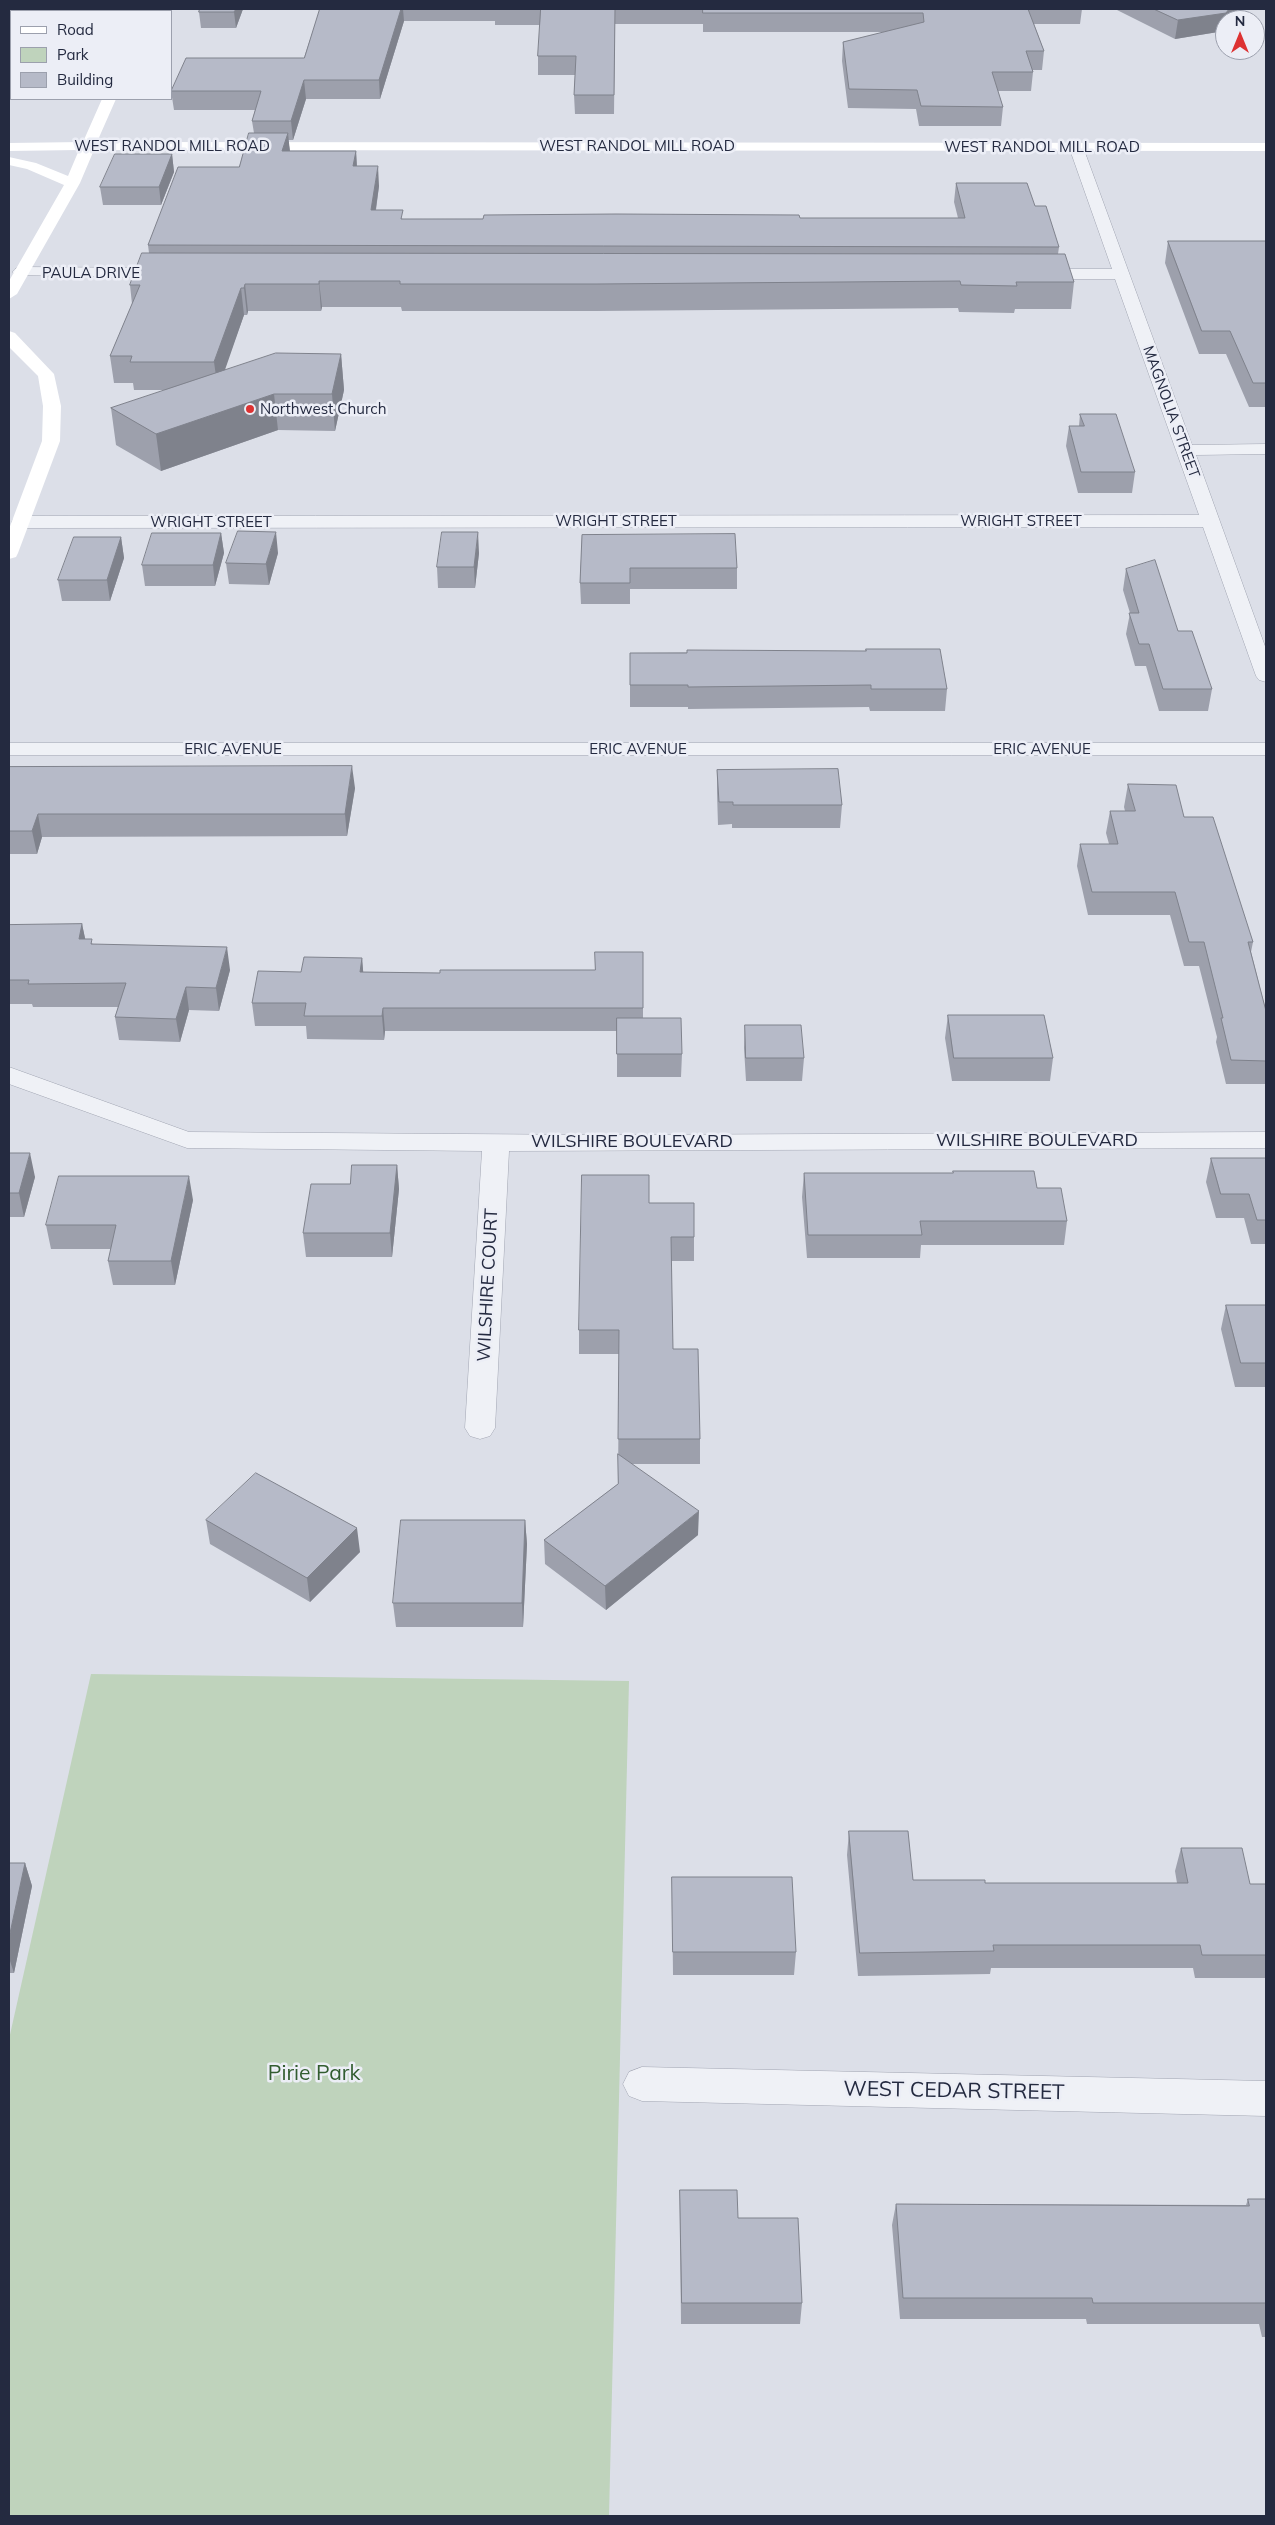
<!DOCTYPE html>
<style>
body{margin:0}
#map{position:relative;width:1275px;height:2525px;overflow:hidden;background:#dcdfe8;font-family:Mulish,sans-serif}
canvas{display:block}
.frame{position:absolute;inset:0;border:10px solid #242a40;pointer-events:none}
.legend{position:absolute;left:10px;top:10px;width:162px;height:90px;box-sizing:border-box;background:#eceef6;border:1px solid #9ca0ad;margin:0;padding:6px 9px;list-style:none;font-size:15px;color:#242a40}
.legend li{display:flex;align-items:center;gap:10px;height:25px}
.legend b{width:25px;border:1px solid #9ca0ad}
.north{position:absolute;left:1215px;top:10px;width:50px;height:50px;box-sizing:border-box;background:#eceef6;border:1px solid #9ca0ad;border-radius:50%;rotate:0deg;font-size:14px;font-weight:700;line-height:20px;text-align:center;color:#242a40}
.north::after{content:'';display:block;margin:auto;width:18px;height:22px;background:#dd3232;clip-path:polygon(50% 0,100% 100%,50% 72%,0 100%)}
</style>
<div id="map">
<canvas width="1275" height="2525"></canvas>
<div class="frame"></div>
<ul class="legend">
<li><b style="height:6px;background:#fff"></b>Road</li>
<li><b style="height:14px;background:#bfd3bc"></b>Park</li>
<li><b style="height:14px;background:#b6bac8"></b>Building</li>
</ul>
<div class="north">N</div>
</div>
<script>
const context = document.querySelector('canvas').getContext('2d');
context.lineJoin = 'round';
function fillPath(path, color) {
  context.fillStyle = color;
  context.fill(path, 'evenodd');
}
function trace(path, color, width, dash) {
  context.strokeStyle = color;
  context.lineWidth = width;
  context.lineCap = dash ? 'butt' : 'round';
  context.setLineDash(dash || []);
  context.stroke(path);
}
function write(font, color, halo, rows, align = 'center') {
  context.font = font + ' Mulish,sans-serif';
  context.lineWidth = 5;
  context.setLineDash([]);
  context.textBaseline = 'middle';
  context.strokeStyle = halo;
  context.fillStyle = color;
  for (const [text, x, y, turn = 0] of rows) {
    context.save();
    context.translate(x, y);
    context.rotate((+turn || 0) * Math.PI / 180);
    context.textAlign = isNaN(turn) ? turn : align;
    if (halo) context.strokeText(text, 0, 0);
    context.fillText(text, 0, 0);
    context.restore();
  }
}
fillPath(new Path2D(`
 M91 1674 629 1681 609 2516H9V2039Z`), '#bfd3bc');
const street = new Path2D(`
 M1076 143 1083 147 1192 445 1266 444V454L1196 455 1266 649V682L1259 680 1256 676 1203 527 21 528 14 526 12 522 14 518 21 516 1199 515 1115 279H1033L1025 274 1033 269H1112L1069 147Z
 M20 267 173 268 181 273 173 278 15 275 12 272 15 269Z
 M9 743H1266V755H9Z
 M9 1067 189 1132 601 1135 1266 1132V1148L509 1151 495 1428 490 1436 480 1439 470 1436 465 1428 482 1151 187 1148 9 1084Z
 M642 2067 1266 2081V2116L642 2101 629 2096 623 2084 629 2072Z`);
trace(street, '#a1a5b2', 1);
fillPath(street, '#eff1f6');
fillPath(new Path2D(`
 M150 9H162L161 11H149Z
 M102 99H116L97 142 1266 143V151L94 150 80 183 17 294 9 299V281L64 185 27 169 9 165V157L36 163 68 176 79 150 9 151V143L83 142Z
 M9 331 15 333 54 374 61 406 60 441 18 553 16 557 9 559V529L42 441 43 406 38 376 9 347Z`), '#fff');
fillPath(new Path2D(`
 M9 9H111L110 11H11V96H9Z
 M200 9H243L236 28H201L199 12Z
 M320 9H1082L1080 24H1034L1044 51 1042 70H1033V72L1031 91H998L1003 107 1001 126H919L916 109 848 108 842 61 843 42 885 32H703V24H615L614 114H575L574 95 575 75H538V56L540 25H495V21H404L380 99H306L293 140H288L290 151H356L357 166 379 186 376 210 403 219 958 218 954 202 956 183 1035 206 1059 247 1058 254 1074 282 1071 309H1015L1014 313 959 312 958 308 597 311H402L401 307H322L321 311H248L247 315H244L224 370 341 354 344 390 335 431 278 430 161 471 116 445 111 408 166 390H134L133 383H114L110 356 132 304 130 285 149 253 148 245 239 167 254 133 252 121 255 110H174L171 91 304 58Z
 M1115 9H1238L1231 20H1225V29L1224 31 1175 39Z
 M172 154 174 172 161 205H103L100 187Z
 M1168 241H1266V407H1249L1226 354H1199L1165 263Z
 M1080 414 1135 472 1132 493H1078L1066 446 1069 426H1079Z
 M221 533 224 553 215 586H145L142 565Z
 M582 535 737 568V589H630V604H581L580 583Z
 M121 537 124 558 110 601H62L58 580Z
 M278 553 269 585 229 584 226 563Z
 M479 553 475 588H438L437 567Z
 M1126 569 1178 631 1212 689 1208 711H1159L1146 666H1135L1126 634 1130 613 1123 590Z
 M866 649 947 689 945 711H870L869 707 688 709V707H630V653L865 651Z
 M9 767 355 788 347 836 42 837 37 854H9Z
 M717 770 842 805 840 828H732V824L718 825 717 793Z
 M1128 784 1184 817 1253 942 1251 952 1266 1011V1084H1226L1216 1042 1217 1037 1199 966H1184L1170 915H1088L1077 866 1080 844H1109L1106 833 1110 811H1125L1124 807Z
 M82 924 85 939 93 944 230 970 219 1011 189 1010 180 1042 119 1040 115 1017 118 1007H33L32 1004H9V925Z
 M643 952V1018L682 1054 681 1077H617V1031H385L384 1040 307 1039 306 1026H255L252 1003 301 972 362 958 363 972 440 973 595 970Z
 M948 1015 1053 1058 1050 1081H952L945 1038Z
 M745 1025 804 1058 802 1081H746L744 1048Z
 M9 1153 35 1177 24 1217H9Z
 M1211 1158H1266V1244H1251L1244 1218H1216L1206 1182Z
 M397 1165 399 1189 392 1257H306L303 1233 350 1184Z
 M804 1173H953L1037 1188 1067 1221 1064 1245H921L920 1258H807L802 1197Z
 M193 1200 175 1285H113L108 1261 111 1249H51L46 1225Z
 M649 1203 694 1237V1261H671L673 1349 700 1439V1464H632L698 1535 606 1610 545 1564 544 1540 618 1484 619 1354H579V1330Z
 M1226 1305H1266V1387H1235L1221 1329Z
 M206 1520 360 1552 310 1602 210 1544Z
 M525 1520 527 1544 523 1627H396L393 1603Z
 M849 1831 913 1880 985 1883H1177L1175 1871 1181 1848 1250 1884H1266V1978H1195L1193 1968H991L990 1974 858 1976 847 1855Z
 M9 1863H25L32 1886 14 1973H9Z
 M672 1877 796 1952 794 1975H673Z
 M680 2190 738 2218 802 2303 800 2324H681L680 2212Z
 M1248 2199H1266V2337H1262L1259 2324H1087L1086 2319H900L892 2225 896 2204 1246 2205Z`), '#9da0ac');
fillPath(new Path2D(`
 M101 9H111L110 11H99Z
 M236 9H243L236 28 234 12Z
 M401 9H403L404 21 380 99 379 80Z
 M1229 9H1238L1231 20H1225V29L1224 31 1175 39 1178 20Z
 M304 80 306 99 293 140 291 121Z
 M288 133 290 152 282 151Z
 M356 151 357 170 353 166Z
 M172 154 174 172 161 205 159 187Z
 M378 166 379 186 373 229 371 210Z
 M319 281 322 307 321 311 319 284Z
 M245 284 248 311 247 315 244 288Z
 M241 288 244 315 218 390 214 362Z
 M341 354 344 390 335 431 332 394Z
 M274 394 278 430 161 471 156 434Z
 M276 532 278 553 269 585 266 564Z
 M478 532 479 553 475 588 474 567Z
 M221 533 224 553 215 586 213 565Z
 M121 537 124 558 110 601 107 580Z
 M352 766 355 788 347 836 345 814Z
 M38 814 42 837 37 854 32 831Z
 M82 924 87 947 79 939Z
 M227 947 230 970 219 1011 216 988Z
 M362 958 364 981 360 972Z
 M186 987 189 1010 180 1042 176 1019Z
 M383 1008 385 1031 384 1040 382 1016Z
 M30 1153 35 1177 24 1217 19 1193Z
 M397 1165 399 1189 392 1257 390 1233Z
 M189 1176 193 1200 175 1285 171 1261Z
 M699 1511 698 1535 606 1610 605 1586Z
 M525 1520 527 1544 523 1627 522 1603Z
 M357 1528 360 1552 310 1602 307 1578Z
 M25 1863 32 1886 14 1973 9 1958V1938Z`), '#7f828c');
const building = new Path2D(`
 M9 9H101L99 11H11V79H9Z
 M200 9H236L234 12H199Z
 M320 9H401L379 80H304L291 121H252L261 91H171L186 58H304Z
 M541 9H615L614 95H574L576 56H538Z
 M703 9H1028L1044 51H1026L1033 72H992L1003 107 921 106 917 90 849 89 843 42 924 22 923 13H703Z
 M1154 9H1229L1226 13 1178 20Z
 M249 133H288L282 151H356L353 166H378L371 210H403L401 219H483L484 215 616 214 799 215 800 218H965L956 183H1027L1035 206H1046L1059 247 148 245 178 167H239Z
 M115 154H172L159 187H100Z
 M1168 241H1266V383H1253L1230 331H1202Z
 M142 253 1065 254 1074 282H1016L1017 286 961 285 960 281 597 284H400V281H319V284H245L244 288H241L214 362H130L132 356H110L140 285H130Z
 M276 353 341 354 332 394H274L156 434 111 408Z
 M1080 414H1116L1135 472H1081L1069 426H1084Z
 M238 531 276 532 266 564 226 563Z
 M442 532H478L474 567H437Z
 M152 533H221L213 565H142Z
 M735 534 737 568H630V583H580L582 535Z
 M74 537H121L107 580H58Z
 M1155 560 1178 631H1192L1212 689H1163L1149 644H1139L1129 613H1139L1126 569Z
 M866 649H940L947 689H871V685L688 687V685H630V653H687V650L866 651Z
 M352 766 345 814H38L32 831H9V767Z
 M838 769 842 805H733V802H719L717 770Z
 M1128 784 1176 785 1184 817H1213L1253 942H1248L1266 1011V1061L1231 1060 1221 1018H1223L1204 942H1189L1175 892H1092L1080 844H1118L1110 811H1135Z
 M82 924 79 939H92L91 944 227 947 216 988 186 987 176 1019 115 1017 126 983 28 984 29 980H9V925Z
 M595 952H643V1008H383L382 1016H304L306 1003H252L258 971 301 972 304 957 362 958 360 972 440 973V970H595Z
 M948 1015H1044L1053 1058H954Z
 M617 1018H681L682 1054H617Z
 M745 1025H801L804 1058H746Z
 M9 1153H30L19 1193H9Z
 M1211 1158H1266V1220H1257L1249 1194H1221Z
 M352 1165H397L390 1233H303L311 1184H350Z
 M953 1171H1034L1037 1188H1061L1067 1221H920L922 1235H808L804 1173H953Z
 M582 1175H649V1203H694V1237H671L673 1349H698L700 1439H618L619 1330H579Z
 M59 1176H189L171 1261H108L116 1225H46Z
 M1226 1305H1266V1363H1241Z
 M618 1454 699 1511 605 1586 544 1540 618 1484Z
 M256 1473 357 1528 307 1578 206 1520Z
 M401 1520H525L522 1603H393Z
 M849 1831H908L913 1880H985V1883H1188L1181 1848H1242L1250 1884H1266V1955H1202L1200 1945H993L994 1951 860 1953Z
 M9 1863H25L9 1938Z
 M672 1877H792L796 1952H673Z
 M680 2190H737L738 2218H798L802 2303H682Z
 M1248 2199H1266V2303H1093L1092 2298H903L896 2204 1249 2206Z`);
fillPath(building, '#b6bac8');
trace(building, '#7f828c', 1);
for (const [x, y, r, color] of [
 [250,409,5,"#dd3232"]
]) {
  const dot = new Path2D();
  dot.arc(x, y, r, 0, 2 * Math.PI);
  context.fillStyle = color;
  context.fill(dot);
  trace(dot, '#eceef6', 2);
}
write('15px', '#242a40', '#eceef6', [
 ["WEST RANDOL MILL ROAD",172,146],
 ["WEST RANDOL MILL ROAD",637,146],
 ["WEST RANDOL MILL ROAD",1042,147],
 ["PAULA DRIVE",91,273],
 ["MAGNOLIA STREET",1171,412,70],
 ["WRIGHT STREET",616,521],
 ["WRIGHT STREET",1021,521],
 ["WRIGHT STREET",211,522],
 ["ERIC AVENUE",233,749],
 ["ERIC AVENUE",638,749],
 ["ERIC AVENUE",1042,749]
]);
write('15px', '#242a40', '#eceef6', [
 ["Northwest Church",260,409]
], 'left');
write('18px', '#242a40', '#eceef6', [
 ["WILSHIRE BOULEVARD",1037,1141],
 ["WILSHIRE BOULEVARD",632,1142],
 ["WILSHIRE COURT",488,1285,-87]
]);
write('21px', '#325d30', '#eceef6', [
 ["Pirie Park",314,2074]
]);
write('21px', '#242a40', '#eceef6', [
 ["WEST CEDAR STREET",954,2091,1]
]);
</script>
